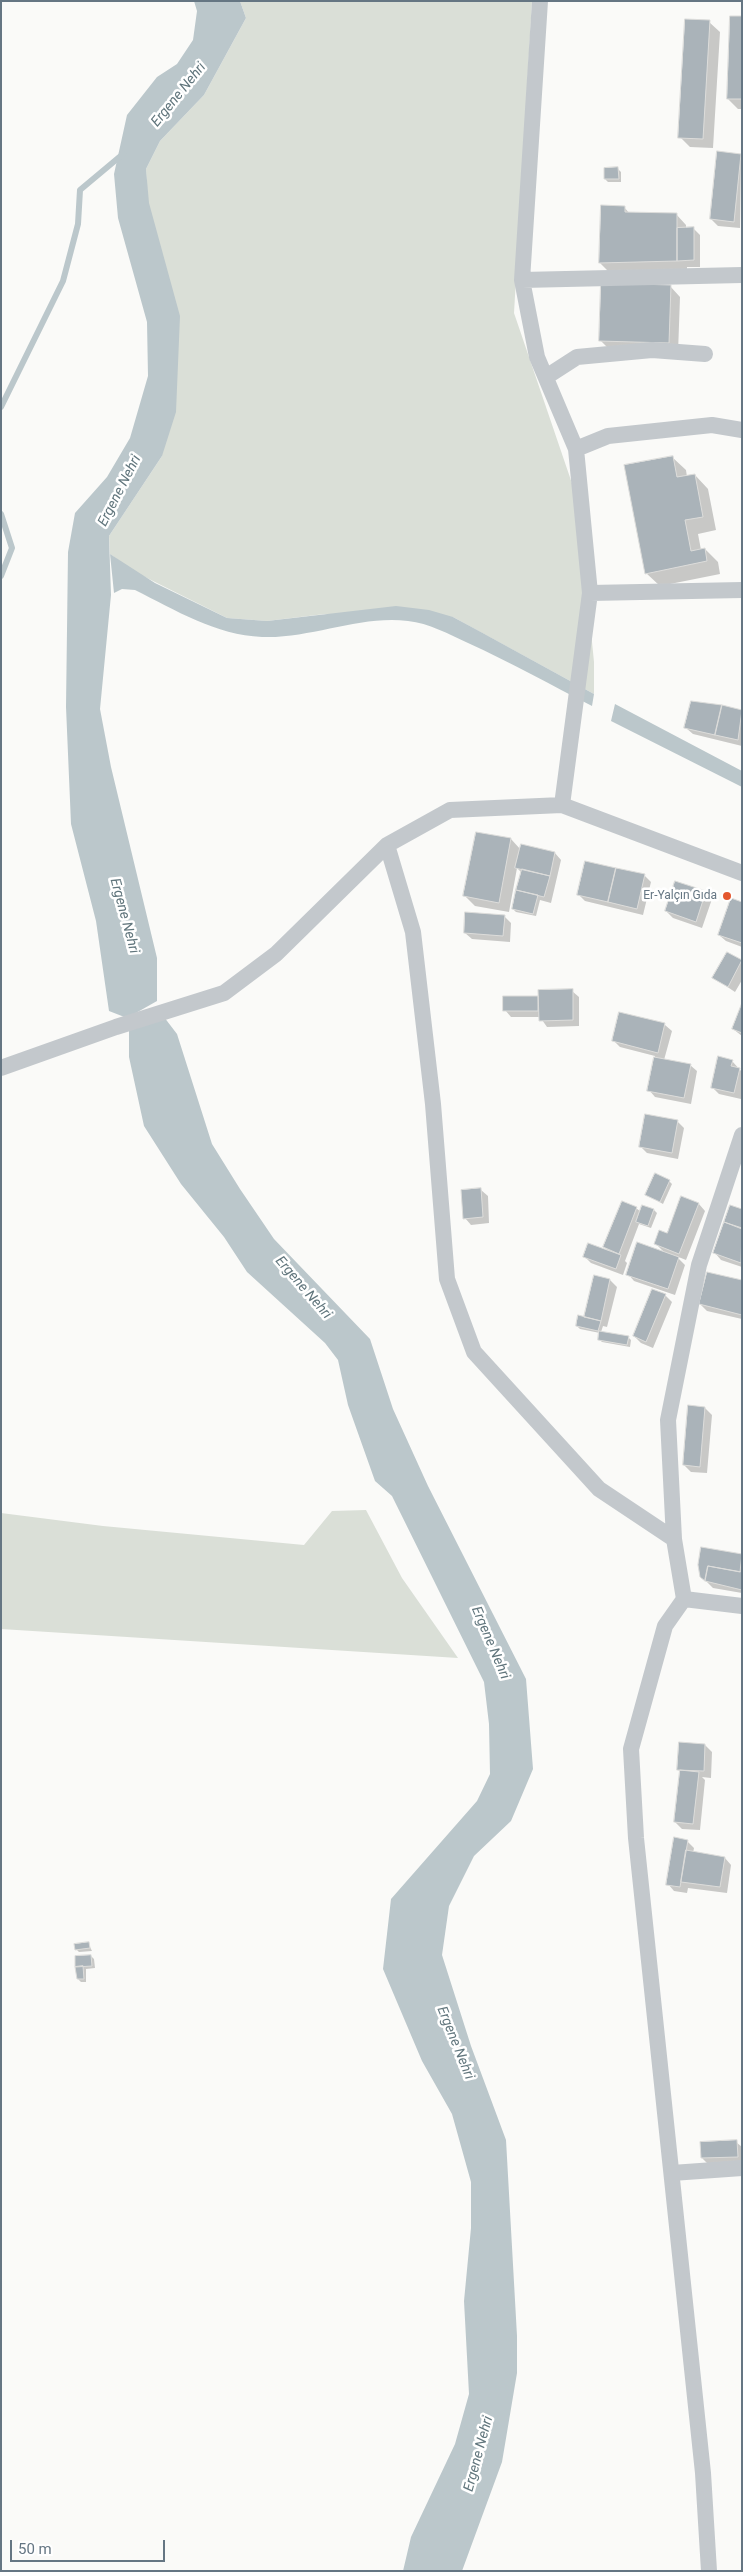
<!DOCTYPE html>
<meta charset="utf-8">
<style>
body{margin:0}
#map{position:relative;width:743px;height:2572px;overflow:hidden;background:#fafaf8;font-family:Roboto,sans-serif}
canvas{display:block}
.frame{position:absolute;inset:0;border:2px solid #657683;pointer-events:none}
.scale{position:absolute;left:10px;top:2540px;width:155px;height:22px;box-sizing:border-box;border:2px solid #657683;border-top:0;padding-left:6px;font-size:15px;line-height:18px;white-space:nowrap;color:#657683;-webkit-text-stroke:4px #fff;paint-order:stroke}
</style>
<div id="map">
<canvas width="743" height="2572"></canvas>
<div class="frame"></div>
<div class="scale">50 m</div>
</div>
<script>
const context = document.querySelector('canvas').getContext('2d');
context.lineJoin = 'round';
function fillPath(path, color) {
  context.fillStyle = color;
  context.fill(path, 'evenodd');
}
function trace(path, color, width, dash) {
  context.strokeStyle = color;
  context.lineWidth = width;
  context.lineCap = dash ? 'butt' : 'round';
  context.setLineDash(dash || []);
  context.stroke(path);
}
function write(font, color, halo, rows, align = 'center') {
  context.font = font + ' Roboto,sans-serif';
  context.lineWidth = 5;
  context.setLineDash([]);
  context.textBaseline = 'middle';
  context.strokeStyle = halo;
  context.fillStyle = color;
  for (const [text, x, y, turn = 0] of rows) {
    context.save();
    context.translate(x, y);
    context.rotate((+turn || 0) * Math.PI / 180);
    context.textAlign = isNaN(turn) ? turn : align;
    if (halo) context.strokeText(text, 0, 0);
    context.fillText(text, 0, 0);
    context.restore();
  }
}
fillPath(new Path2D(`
 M240 1H532L514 313 578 501 594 662V694L453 617 325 614 267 621 227 618 135 572 110 554 109 536 162 456 146 169 160 141 204 95 246 18Z
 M366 1510 402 1578 458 1658 1 1629V1513L103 1526 304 1545 332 1511Z`), '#dadfd7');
fillPath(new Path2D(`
 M194 1H240L246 18 204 95 160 141 146 169 149 203 180 316 176 412 162 456 109 536 111 595 100 709 111 767 157 958V1001L127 1018 109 1011 96 921 71 824 66 707 68 552 75 513 107 477 130 438 148 376 147 322 118 218 114 174 127 115 157 77 177 64 193 40 197 11Z
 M110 554 155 583 227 618 267 621 396 606 429 610 453 617 479 631 594 694 592 706C551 685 510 662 468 643 448 634 429 623 408 621 359 615 311 639 262 637 216 635 175 610 135 590L122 589 114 593Z
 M615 704 742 771V787L611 721Z
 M164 1017 177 1034 212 1144 240 1189 274 1239 370 1339 393 1409 428 1486 526 1679 533 1769 511 1821 474 1856 449 1906 442 1955 471 2046 506 2140 517 2336V2373L502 2462 462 2571H403L411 2537 455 2444 469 2394 464 2301 471 2228V2182L452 2114 422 2061 383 1969 391 1899 477 1801 490 1774 489 1724 484 1682 392 1496 375 1481 348 1405 338 1360 325 1343 247 1272 224 1237 181 1184 144 1126 129 1057V1030Z`), '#bbc7cb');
fillPath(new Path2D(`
 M742 18V109H738L728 99Z
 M709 22 720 32 713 148 690 147 680 137Z
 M741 155 740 228 718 226 711 219Z
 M618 169 621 172V182H608L605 179Z
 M624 207 630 214H676L686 225V229L693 228 700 235V267H687V270L610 273 600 263Z
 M670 286 680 297 678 353 611 351 600 340Z
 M672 457 686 470 687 477 695 475 708 489 716 530 698 534 701 550 705 549 718 562 720 574 660 586 646 573Z
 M742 711V746L693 734 686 728Z
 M511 839 521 850 555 853 561 860 551 903 540 900 536 916 516 912 513 909 522 873 517 868 509 912 475 906 465 896Z
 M644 875 651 882 643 915 585 901 578 894Z
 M706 892 712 899 702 928 673 918 666 911Z
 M742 903V947L726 941 719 935Z
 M504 916 511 923 510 942 472 939 465 933Z
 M727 954 742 962V980L735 992 714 978Z
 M572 991 579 997V1026L547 1027 540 1017H511L505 1010V997H539Z
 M742 1007V1036L733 1029Z
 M620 1013 665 1025 672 1031 664 1060 690 1065 697 1071 691 1104 655 1097 649 1090 655 1056 620 1047 613 1040Z
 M732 1061 742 1072 741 1099 719 1094 712 1087Z
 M677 1121 684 1128 678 1159 647 1153 640 1146Z
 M669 1181 672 1184 663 1204 647 1195Z
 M481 1190 488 1196 489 1223 471 1225 465 1218Z
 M682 1198 699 1204 705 1211 686 1260 676 1256 685 1265 675 1295 634 1281 628 1274 665 1253 655 1243 667 1235Z
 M730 1207 742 1210V1267L721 1260 715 1253Z
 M636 1208 641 1212 654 1210 657 1213 651 1228 639 1224 625 1261 627 1263 623 1275 591 1263 585 1257 610 1252 604 1247Z
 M595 1276 610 1280 617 1287 607 1327 603 1326 601 1332 628 1337 631 1340 630 1347 602 1342 599 1339 600 1333 580 1329 577 1326 585 1318Z
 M742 1281V1319L707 1311 700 1304Z
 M665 1295 672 1302 653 1348 641 1343 634 1336Z
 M705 1408 712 1415 707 1473 691 1472 684 1465Z
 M742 1555V1593L713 1588 701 1576Z
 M705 1745 712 1752 711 1778 702 1777 705 1780 700 1830 682 1829 675 1822 681 1772 679 1770Z
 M687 1841 694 1848 693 1853 725 1858 731 1865 727 1893 688 1888 687 1893 674 1891 668 1884Z
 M88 1943 92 1951 79 1952 76 1949Z
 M91 1956 94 1959 95 1968 86 1969V1982H81L78 1979 76 1957Z
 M736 2142 742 2147V2163L709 2165 702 2158Z`), '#0003');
trace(new Path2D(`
 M1 407 63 281 78 224 80 190 123 154
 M1 514 12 548 1 576`), '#bbc7cb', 6);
const building = new Path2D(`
 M730 16H742V99H727Z
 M685 19 710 20 703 139 678 138Z
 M717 151 741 154 734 222 710 219Z
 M618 167 619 179H604V168Z
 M601 205 625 206V212L677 213V261L599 263Z
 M694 227V260L677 261V228Z
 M601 283 671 285 669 343 599 341Z
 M673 456 677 477 695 474 703 517 685 520 691 551 705 548 707 561 645 574 624 465Z
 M691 701 722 705 715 735 684 728Z
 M722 705 742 710 738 740 715 735Z
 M476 832 511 838 499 903 463 896Z
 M521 844 555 852 550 876 515 868Z
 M585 861 616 868 608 902 577 895Z
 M616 868 645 874 637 909 608 902Z
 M522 869 550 876 544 897 516 890Z
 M675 881 706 891 696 922 665 911Z
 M516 890 538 895 533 914 512 909Z
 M731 898 742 902V943L718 935Z
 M465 912 505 915 503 936 464 933Z
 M727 952 742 960 728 987 712 978Z
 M573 989V1020L539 1021 538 990Z
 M503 996H538V1011H503Z
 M742 1003V1033L732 1029Z
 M619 1012 665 1023 658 1053 612 1041Z
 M718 1056 733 1060 731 1066 740 1068 734 1093 711 1088Z
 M654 1057 691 1064 684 1098 647 1091Z
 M645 1114 678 1120 672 1153 639 1147Z
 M655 1173 670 1180 660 1202 645 1195Z
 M481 1188 483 1217 463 1219 461 1190Z
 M681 1196 699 1203 679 1254 654 1244 659 1230 667 1233Z
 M622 1201 637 1207 619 1254 603 1247Z
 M642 1205 654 1209 648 1226 636 1222Z
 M730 1205 742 1209V1228L724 1222Z
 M724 1222 742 1229 741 1263 713 1253Z
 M637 1242 679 1257 668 1289 626 1275Z
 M588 1243 621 1255 616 1269 583 1257Z
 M707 1272 742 1280V1315L699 1304Z
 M594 1275 610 1279 601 1321 584 1317Z
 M652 1289 666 1294 646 1342 633 1336Z
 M578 1315 601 1321 598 1331 576 1326Z
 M599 1331 629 1336 627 1345 598 1340Z
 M688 1405 705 1407 700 1467 683 1465Z
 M701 1547 742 1554 740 1572 708 1566 705 1581 700 1577 698 1565Z
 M708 1566 742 1572V1590L705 1581Z
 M679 1742 705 1744 704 1771 677 1770Z
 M680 1770 699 1772 693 1824 674 1822Z
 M674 1837 688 1840 680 1887 666 1885Z
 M686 1850 725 1857 720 1887 681 1882Z
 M89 1942 90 1948 75 1950 74 1944Z
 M91 1955 92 1966 75 1967V1956Z
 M83 1966 84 1979H77L75 1967Z
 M737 2140 738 2157 701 2158 700 2142Z`);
fillPath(building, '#aab3b9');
trace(building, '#dcdcda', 1);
trace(new Path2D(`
 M540 1 522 280 537 357 576 449 590 593 562 805
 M522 280 742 275
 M546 377 577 357 652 350 705 354
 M576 449 608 436 712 425 742 430
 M590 593 742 590
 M387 845 413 932 433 1104 447 1279 474 1352 599 1489 674 1539
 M1 1068 116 1027 224 993 276 954 387 845 450 810 562 805 742 873
 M684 1599 742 1606
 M672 2173 742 2168
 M709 2571 703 2473 636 1838 631 1749 665 1626 684 1599 674 1539 668 1420 699 1265 742 1135`), '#c3c8cc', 16);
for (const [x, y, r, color] of [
 [727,896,5,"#e4572e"]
]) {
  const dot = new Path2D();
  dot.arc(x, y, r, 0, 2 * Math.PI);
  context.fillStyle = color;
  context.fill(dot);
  trace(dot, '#fff', 2);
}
write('12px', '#657683', '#fff', [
 ["Er-Yalçın Gıda",717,896]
], 'right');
write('italic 14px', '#60757c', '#fff', [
 ["Ergene Nehri",179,95,-51],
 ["Ergene Nehri",120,491,-63],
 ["Ergene Nehri",124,916,75],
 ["Ergene Nehri",303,1288,49],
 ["Ergene Nehri",490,1643,67],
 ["Ergene Nehri",455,2043,68],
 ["Ergene Nehri",479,2454,-75]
]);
</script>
